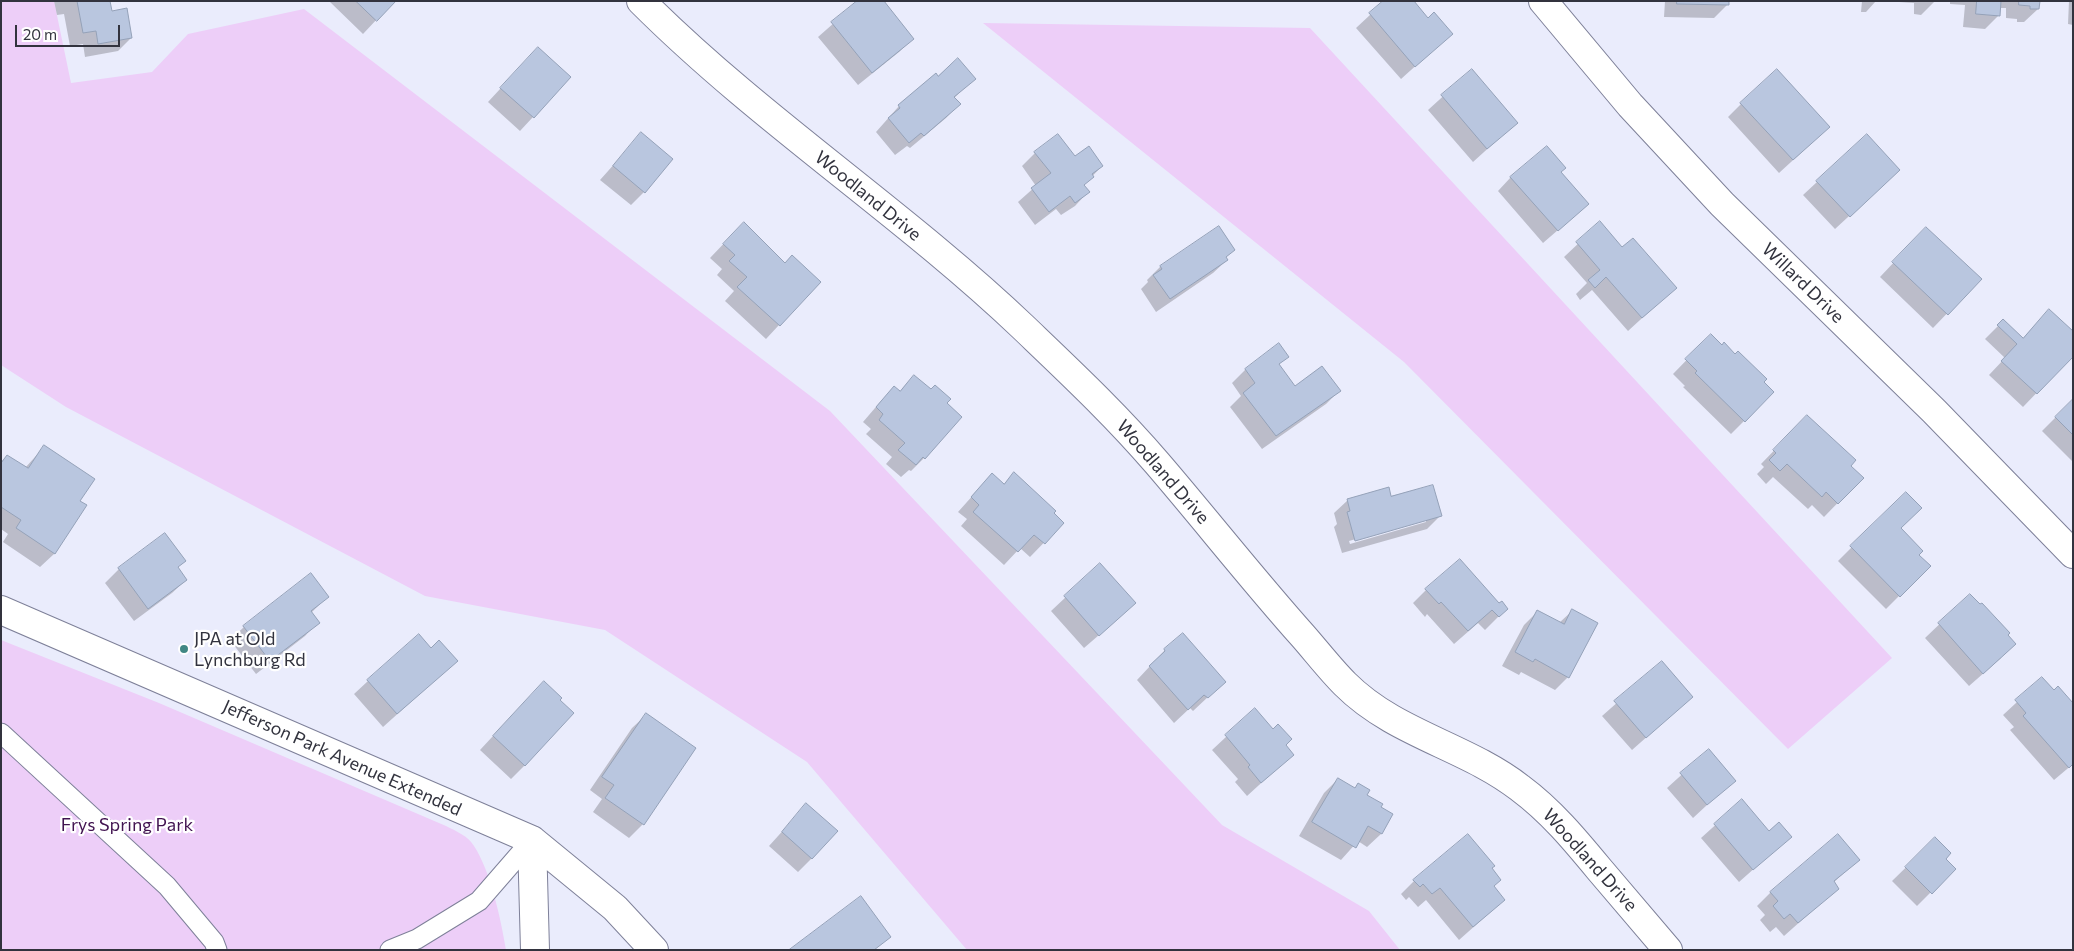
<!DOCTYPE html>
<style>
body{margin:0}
#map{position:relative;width:2074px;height:951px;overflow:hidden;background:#eaecfc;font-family:Commissioner,sans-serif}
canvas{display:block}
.frame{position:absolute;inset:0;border:2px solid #32333e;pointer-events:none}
.scale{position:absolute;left:15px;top:25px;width:105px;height:22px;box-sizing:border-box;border:2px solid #32333e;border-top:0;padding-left:6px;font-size:15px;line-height:18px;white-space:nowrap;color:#32333e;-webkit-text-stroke:4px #fff;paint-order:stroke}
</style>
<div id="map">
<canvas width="2074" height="951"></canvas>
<div class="frame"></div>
<div class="scale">20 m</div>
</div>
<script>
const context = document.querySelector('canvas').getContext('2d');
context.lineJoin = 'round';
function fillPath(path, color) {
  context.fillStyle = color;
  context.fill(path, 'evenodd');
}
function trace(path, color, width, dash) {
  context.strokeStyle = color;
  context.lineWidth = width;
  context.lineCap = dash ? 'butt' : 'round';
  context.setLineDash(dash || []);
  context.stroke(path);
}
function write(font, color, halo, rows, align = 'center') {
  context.font = font + ' Commissioner,sans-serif';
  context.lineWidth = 4.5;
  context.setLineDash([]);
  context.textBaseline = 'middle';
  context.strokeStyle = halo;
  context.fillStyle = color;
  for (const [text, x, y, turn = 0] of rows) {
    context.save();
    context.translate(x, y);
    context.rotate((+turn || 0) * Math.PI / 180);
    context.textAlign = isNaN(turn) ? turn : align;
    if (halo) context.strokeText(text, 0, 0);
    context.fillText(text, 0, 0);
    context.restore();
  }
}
fillPath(new Path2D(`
 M1 1H54L71 83 152 72 188 34 304 9 830 411 1222 825 1369 911 1400 950H967L807 762 605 630 425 596 66 407 1 365Z
 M983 23 1310 28 1892 658 1788 749 1404 362Z
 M1 640 159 703 446 826C456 831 468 836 474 846 491 872 501 920 506 950H1Z`), '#edcef8');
fillPath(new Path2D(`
 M54 1H109L111 12 131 38 118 51 85 57 83 44 70 46 64 14 57 15Z
 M329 1H394L363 34Z
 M859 1 912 39 899 52 858 85 818 37Z
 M1385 1 1428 19 1451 34 1401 79 1356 28Z
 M1665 1H1728V4L1714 18 1664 17Z
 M1862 1H1876L1866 12H1861Z
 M1884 1H1935L1921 15 1914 14V3Z
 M1950 1H2038V9L2024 22H2017V19L2006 18V8H1999V15L1985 29 1963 27 1965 5 1950 4Z
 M2069 1H2073V25L2068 24Z
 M538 48 570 77 520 131 488 102Z
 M1472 70 1516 123 1473 162 1428 110Z
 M936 75 938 77 974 79 954 98 959 104 946 118 910 148 907 146 895 155 876 132 899 106Z
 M1741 104 1815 140 1779 173 1728 117Z
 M641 134 644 192 631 205 600 180Z
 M1035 153 1075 158 1102 166 1083 186 1088 192 1075 206 1061 215 1056 209 1035 225 1018 202 1036 186 1022 166Z
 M1560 173 1573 217 1543 243 1498 191 1511 177Z
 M1817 182 1885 183 1835 229 1803 195Z
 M1600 223 1622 248 1675 288 1628 331 1592 290 1580 300 1576 294 1587 283 1564 257Z
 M1219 228 1233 250 1225 258 1227 260 1213 273 1156 312 1141 289 1148 282 1147 280 1160 267Z
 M730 237 779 325 766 339 725 301 734 291 717 275 722 269 710 258Z
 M1913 242 1980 279 1933 328 1880 277Z
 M2003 321 2022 339 2073 355 2023 407 1989 375 2005 358 1985 339Z
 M1711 335 1773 392 1731 434 1683 387 1685 386 1673 374Z
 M1278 345 1287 357 1278 365 1295 387 1339 391 1326 404 1262 449 1230 407 1241 396 1232 383 1245 370Z
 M2073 400V462L2042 431Z
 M881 401 945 403 924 458 911 471 909 470 901 477 886 464 892 457 866 434 871 429 863 422Z
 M1794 430 1850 466 1862 478 1824 517 1812 505 1808 509 1773 477 1766 484 1757 474 1764 467 1761 464Z
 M44 447 79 501 85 505 54 554 40 567 3 542 8 534 1 529V462L7 456 25 468Z
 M992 474 1003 485 1014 474 1063 523 1030 557 1020 548 1004 565 961 526 967 519 958 512Z
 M1906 493 1899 528 1918 555 1929 566 1886 609 1838 561Z
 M1390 497 1441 515 1427 529 1342 553 1334 527 1337 524 1334 513 1348 500ZM1426 519V522L1350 544 1349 541Z
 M165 535 177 568 186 580 172 593 134 621 105 583 119 569Z
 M1100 565 1121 616 1084 648 1051 611Z
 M1426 590 1506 609 1485 630 1478 623 1454 644 1427 614 1425 617 1413 603Z
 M1970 595 2006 635 2001 658 1969 686 1925 638Z
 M327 597 311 613 318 622 305 636 256 674 230 640 244 627Z
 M1572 611 1568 677 1555 690 1521 672 1519 675 1502 666 1524 625 1537 612 1559 623Z
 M1165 650 1224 682 1193 711 1190 708 1174 723 1137 680Z
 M1662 663 1692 697 1632 750 1602 716Z
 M442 674 383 727 354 694 368 681Z
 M2042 679 2054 692 2073 705V764L2054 780 2010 730 2014 727 2003 715Z
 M530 696 525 765 511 779 480 750Z
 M1255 710 1292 755 1247 796 1235 782 1238 779 1212 750Z
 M646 715 643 824 629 838 593 812 602 799 590 790 632 728Z
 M1709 750 1734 780 1693 818 1667 788Z
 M1338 779 1354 789 1359 784 1365 796 1379 808 1391 815 1381 834 1367 847 1358 841 1341 860 1299 836 1324 793Z
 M1742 801 1769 833 1790 837 1739 882 1701 838Z
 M806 805 812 858 798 872 769 846Z
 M1935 839 1944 859 1954 869 1917 906 1892 881Z
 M1858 860 1833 883 1838 888 1784 936 1776 927 1770 932 1760 920 1765 915 1757 906 1771 892Z
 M1490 868 1493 887 1504 900 1459 940 1426 900 1418 907 1409 897 1406 900 1401 894 1414 881Z`), '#0003');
const building = new Path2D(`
 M70 1H110L112 11 127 8 132 38 98 44 96 31 83 33 77 1Z
 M356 1H396L377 21Z
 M857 1H884L914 39 872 73 831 22Z
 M1383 1H1414L1428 18 1434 12 1453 34 1415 67 1369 13Z
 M1677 1H1729V5L1677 4Z
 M1977 1H2001L2000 16 1976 14Z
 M2019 1H2040L2039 9H2030V6L2019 5Z
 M538 47 571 77 534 118 500 88Z
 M958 58 976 79 954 97 961 104 924 136 921 133 909 143 888 118 900 108 898 105 936 73 938 76Z
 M1472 69 1518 123 1487 149 1441 95Z
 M1777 69 1830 127 1793 160 1740 103Z
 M641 132 673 159 645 193 613 166Z
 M1058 134 1075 156 1089 146 1103 166 1092 174 1094 177 1084 185 1090 192 1075 203 1070 196 1049 212 1031 188 1051 173 1034 152Z
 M1867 134 1900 170 1850 217 1816 181Z
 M1547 146 1566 168 1561 172 1589 204 1558 231 1510 177Z
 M1600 221 1622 247 1633 238 1677 288 1642 318 1606 277 1595 288 1588 280 1600 270 1576 242Z
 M744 222 785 263 792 255 821 282 780 326 737 287 747 277 729 261 735 255 723 244Z
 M1219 226 1235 250 1226 257 1228 260 1170 299 1153 275 1162 269 1160 266Z
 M1926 227 1982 279 1948 315 1892 262Z
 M2049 309 2073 331V357L2037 394 2001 361 2017 344 1997 325 2003 319 2023 338Z
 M1711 334 1722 345 1724 342 1735 354 1738 351 1767 379 1764 382 1774 392 1745 422 1695 373 1697 371 1685 359Z
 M1279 343 1289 357 1279 364 1295 386 1322 366 1341 391 1276 436 1243 393 1255 383 1245 369Z
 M914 375 931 389 935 385 951 399 947 403 962 417 925 459 923 457 916 465 898 450 905 443 879 420 883 414 876 407 894 386 900 391Z
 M2073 399V435L2055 417Z
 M1807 415 1856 460 1851 466 1864 478 1838 504 1826 492 1822 497 1787 464 1780 471 1769 460 1776 453 1773 450Z
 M44 445 95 479 80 501 87 505 55 554 16 528 21 520 1 507V463L7 455 28 468Z
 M1014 472 1056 511 1054 513 1064 523 1045 544 1034 535 1018 552 973 512 979 505 971 497 992 473 1004 484Z
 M1433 485 1442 516 1355 541 1347 512 1350 511 1347 499 1389 487 1391 496Z
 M1906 492 1922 508 1901 528 1923 551 1919 555 1931 566 1900 597 1850 546Z
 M165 533 186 561 178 567 187 580 148 609 118 568Z
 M1460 559 1499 603 1502 601 1508 609 1499 617 1492 610 1468 631 1441 602 1439 604 1425 589Z
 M1100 563 1136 603 1099 636 1064 596Z
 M311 573 329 597 311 611 320 623 270 661 243 626Z
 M1970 594 1980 604 1982 603 2010 633 2008 635 2016 644 1983 674 1938 623Z
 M1572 609 1598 623 1569 678 1535 659 1533 662 1515 652 1537 610 1564 624Z
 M1183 633 1226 682 1208 698 1204 695 1188 710 1149 666 1165 651 1164 649Z
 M419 634 431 648 439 640 458 661 397 714 367 680Z
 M1662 661 1693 697 1646 738 1614 701Z
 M2042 677 2054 690 2058 686 2073 703V764L2069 768 2023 716 2026 713 2015 700Z
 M544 681 562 698 560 700 574 713 525 766 493 736Z
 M1255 708 1273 729 1278 724 1292 739 1286 745 1294 755 1261 783 1248 767 1250 765 1225 735Z
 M646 713 696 748 644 825 605 798 614 785 602 777Z
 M1709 749 1736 781 1707 805 1680 773Z
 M1338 778 1355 788 1358 783 1370 790 1367 795 1383 804 1381 807 1393 814 1382 834 1368 826 1356 848 1312 822Z
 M1742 799 1769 831 1779 822 1792 837 1753 870 1714 824Z
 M806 803 838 831 812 859 782 832Z
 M1468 834 1495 866 1492 868 1501 880 1494 886 1505 900 1473 927 1440 888 1432 894 1423 884 1420 887 1413 880Z
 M1838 834 1860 860 1834 881 1839 889 1798 923 1790 914 1784 919 1773 906 1778 901 1770 892Z
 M1935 837 1951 853 1946 859 1956 869 1932 894 1905 867Z
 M861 896 891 937 874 950H789Z`);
fillPath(building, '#b9c6df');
trace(building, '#94a1b8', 1);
const service = new Path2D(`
 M1 733 167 886 214 942 217 950
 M390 950 417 939 479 901 532 840`);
const minor = new Path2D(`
 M641 1C760 120 902 212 1023 327 1069 371 1116 415 1157 463 1206 520 1253 580 1303 636 1317 652 1330 669 1345 684 1395 734 1466 746 1520 788 1551 811 1575 840 1599 869 1622 896 1645 923 1668 950
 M1543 1 1630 105 1722 204 1934 411 2073 554`);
const tertiary = new Path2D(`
 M1 610 532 840 615 908 654 950
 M532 840 535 950`);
trace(service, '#7e8099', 21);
trace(minor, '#7e8099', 30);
trace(tertiary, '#7e8099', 30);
trace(service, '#fff', 19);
trace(minor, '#fff', 28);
trace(tertiary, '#fff', 28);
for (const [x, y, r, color] of [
 [184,649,5,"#408784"]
]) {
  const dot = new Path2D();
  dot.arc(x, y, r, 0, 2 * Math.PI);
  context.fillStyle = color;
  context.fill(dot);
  trace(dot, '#fff', 2);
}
write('18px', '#32333e', '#fff', [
 ["Woodland Drive",868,196,39],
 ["Willard Drive",1803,283,44],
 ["Woodland Drive",1163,472,49],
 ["Jefferson Park Avenue Extended",342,758,24],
 ["Woodland Drive",1590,860,48]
]);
write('18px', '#32333e', '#fff', [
 ["JPA at Old",194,639],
 ["Lynchburg Rd",194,660]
], 'left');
write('18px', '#411350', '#fff', [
 ["Frys Spring Park",127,825]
]);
</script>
